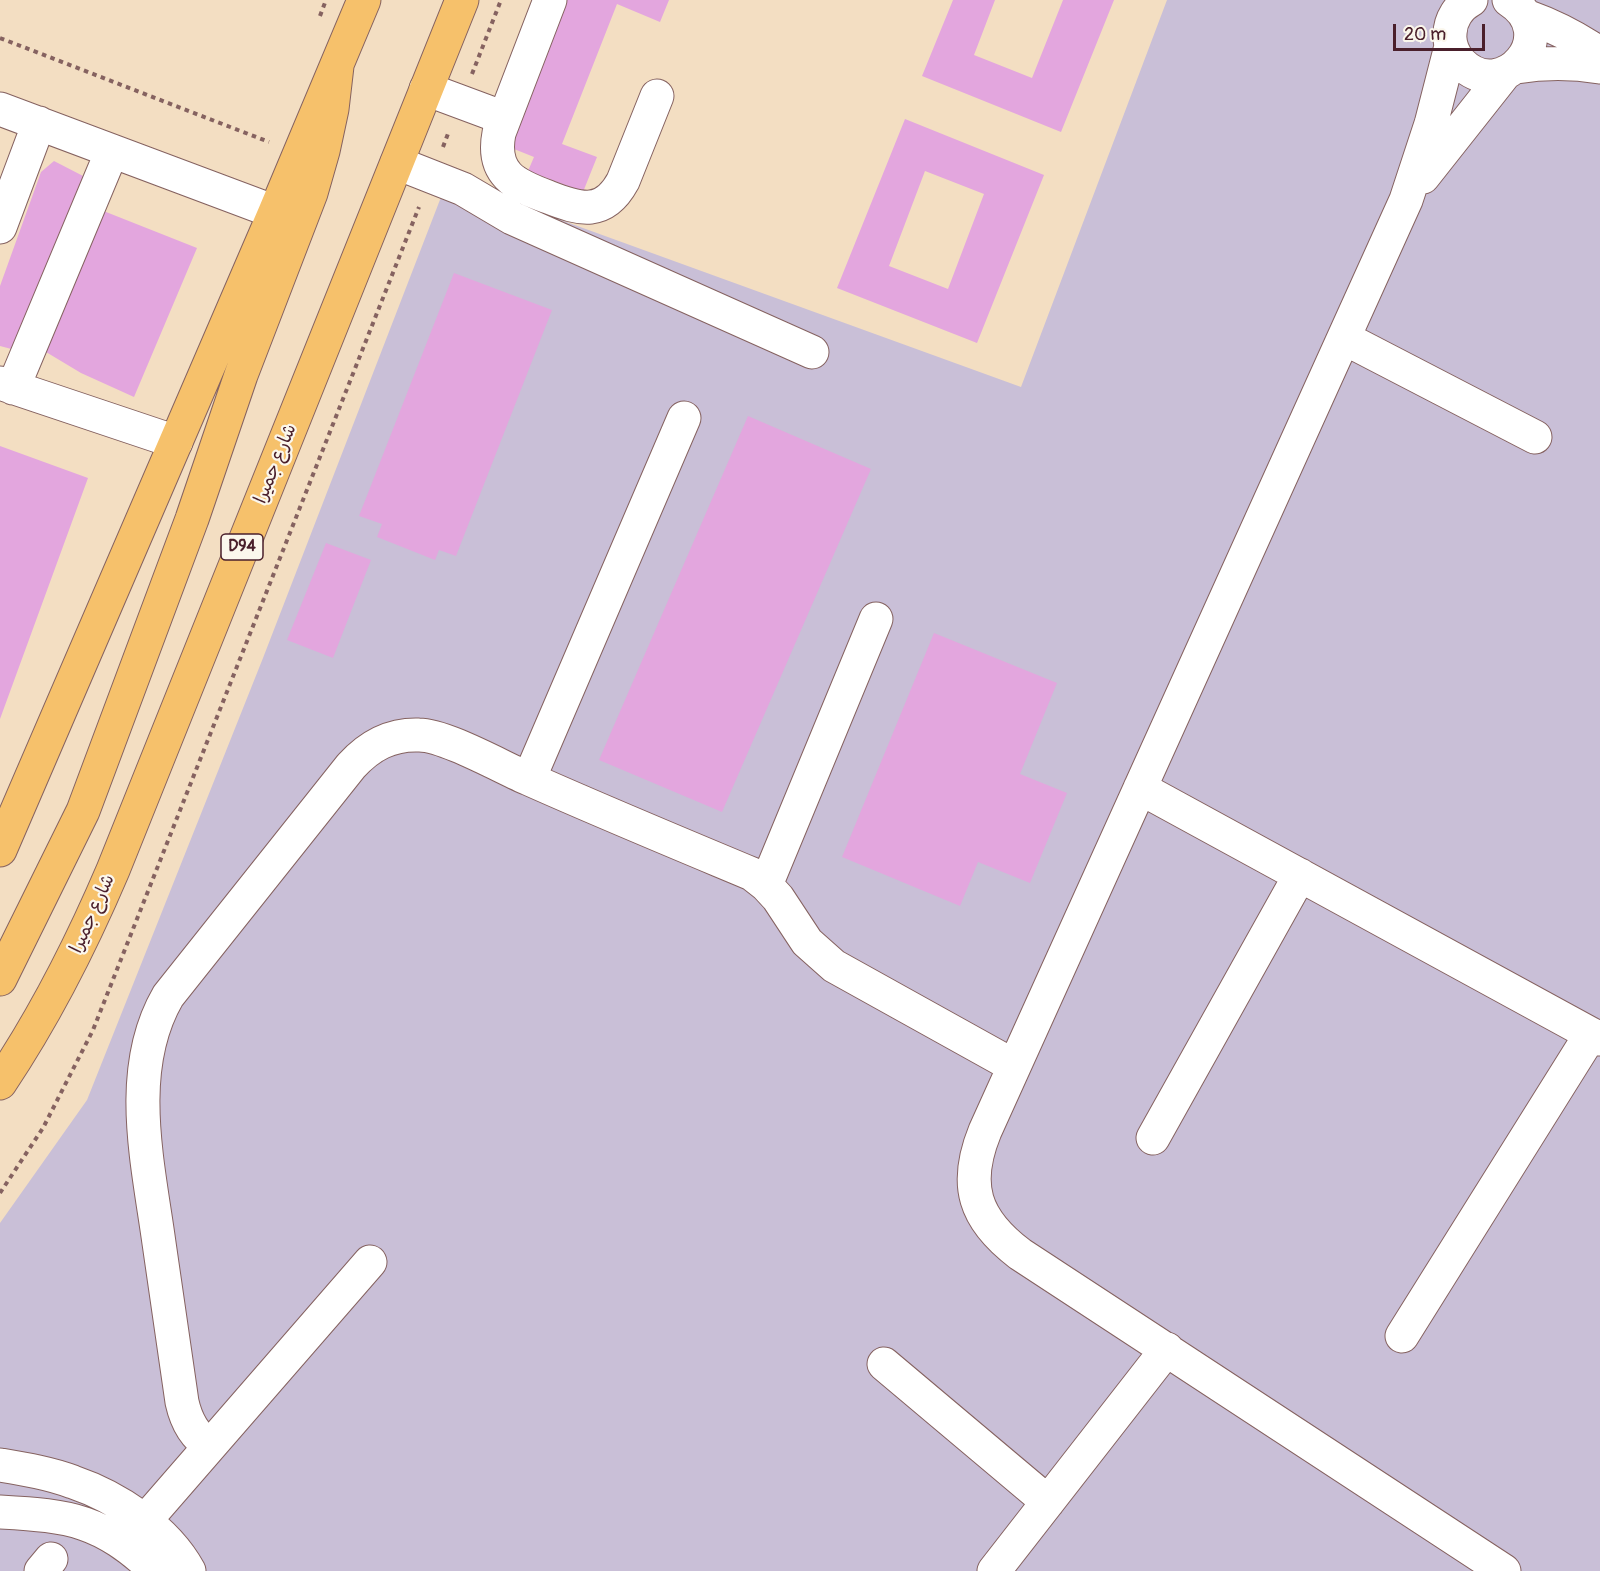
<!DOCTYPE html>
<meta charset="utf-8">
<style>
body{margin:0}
#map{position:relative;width:1600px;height:1571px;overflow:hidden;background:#f3dec2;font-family:Pangolin,sans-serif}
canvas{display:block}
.scale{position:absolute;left:1393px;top:24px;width:92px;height:27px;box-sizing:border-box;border:3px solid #4a1f2b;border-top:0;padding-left:8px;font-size:18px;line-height:21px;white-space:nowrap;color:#4a1f2b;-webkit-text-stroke:4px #fbf7ec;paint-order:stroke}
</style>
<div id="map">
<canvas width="1600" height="1571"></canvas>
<div class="scale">20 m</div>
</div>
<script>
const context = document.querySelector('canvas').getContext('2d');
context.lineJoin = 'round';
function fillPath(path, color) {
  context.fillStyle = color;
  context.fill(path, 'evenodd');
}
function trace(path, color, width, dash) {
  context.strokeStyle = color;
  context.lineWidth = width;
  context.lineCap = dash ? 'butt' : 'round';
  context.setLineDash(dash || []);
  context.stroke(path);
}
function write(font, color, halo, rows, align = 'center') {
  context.font = font + ' Pangolin,"Playpen Sans Arabic",sans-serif';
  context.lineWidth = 4.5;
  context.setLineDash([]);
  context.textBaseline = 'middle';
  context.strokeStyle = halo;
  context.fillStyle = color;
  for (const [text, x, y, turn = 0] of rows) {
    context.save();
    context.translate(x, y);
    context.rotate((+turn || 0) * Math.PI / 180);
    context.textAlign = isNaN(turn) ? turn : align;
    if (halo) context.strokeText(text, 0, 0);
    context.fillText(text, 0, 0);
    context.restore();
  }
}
fillPath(new Path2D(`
 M1167 0H1600V1571H0V1223L87 1100 263 658 448 179 1021 387Z`), '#c9bfd7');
fillPath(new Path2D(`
 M562 0H669L660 22 617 4 562 144 597 157 583 192 528 171 534 157 504 145Z
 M953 0H995L974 55 1032 78 1063 0H1114L1061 132 922 76Z
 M905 119 1044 175 977 343 837 288ZM925 171 984 194 948 289 889 266Z
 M54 161 85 177 19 351 0 346V286L41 172Z
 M101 210 197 248 134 397 81 373 41 349Z
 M454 273 552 310 456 556 439 550 435 560 377 537 382 524 359 516Z
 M748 416 871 469 722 812 599 760Z
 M0 446 88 478 0 719Z
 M326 543 371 560 333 658 287 640Z
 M934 633 1057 683 1020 774 1067 793 1030 883 978 862 960 906 842 857Z`), '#e3a6de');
const minor = new Path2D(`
 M550 0 499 133C491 174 515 185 548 197 581 210 604 216 623 181L657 96
 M1471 0C1459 6 1450 20 1450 34 1449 44 1454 56 1461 63 1502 105 1564 35 1509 0
 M1526 16C1554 26 1576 37 1600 54
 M1451 46 1431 124 1406 200 985 1131C963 1185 974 1219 1020 1254L1504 1571
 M1516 67C1545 62 1571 62 1600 67
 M426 89 504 118
 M0 109 275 212
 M397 163 463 189 512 218 812 352
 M1423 177 1506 72
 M0 227 39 123
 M1344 338 1535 437
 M0 383 176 442
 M13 388 112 151
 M529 779 684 418
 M1140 788 1600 1039
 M766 885 876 619
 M1153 1138 1300 875
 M1402 1336 1591 1034
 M884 1364 1048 1502
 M210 1446C194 1436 186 1420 182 1402 174 1349 167 1296 159 1243 148 1163 125 1070 168 996L351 766C370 745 391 734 419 735 445 735 503 768 529 779 603 812 678 843 752 874L766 885 778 898 807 942 834 966 1014 1066
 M0 1465C24 1469 49 1473 73 1482 117 1497 166 1529 189 1571
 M0 1512C72 1516 101 1520 156 1571
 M144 1522 370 1262
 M41 1571 51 1559
 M994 1571 1167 1349`);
const major = new Path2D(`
 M0 850 275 212 364 0
 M0 979 83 811 192 519 241 375 311 193 323 151 332 109 337 66
 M0 1083C45 1016 81 945 113 870L462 0`);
trace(minor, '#856260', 35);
trace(major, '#856260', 35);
trace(new Path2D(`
 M320 16 326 0
 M0 38 269 142
 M472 74 501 0
 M443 147 449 131
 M0 1193 43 1128 93 1030 419 207`), '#856260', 4, [4.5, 4.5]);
trace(minor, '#fff', 33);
trace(major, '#f6c16b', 33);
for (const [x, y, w] of [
 [242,547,42]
]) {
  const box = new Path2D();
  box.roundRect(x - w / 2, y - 13, w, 26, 4.5);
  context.fillStyle = '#fbf7ec';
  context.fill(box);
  trace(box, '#4a1f2b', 1.5);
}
write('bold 16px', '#4a1f2b', null, [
 ["D94",242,547]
]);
write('18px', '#4a1f2b', '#fbf7ec', [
 ["شارع جميرا",276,464,-68],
 ["شارع جميرا",93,914,-66]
]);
</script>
